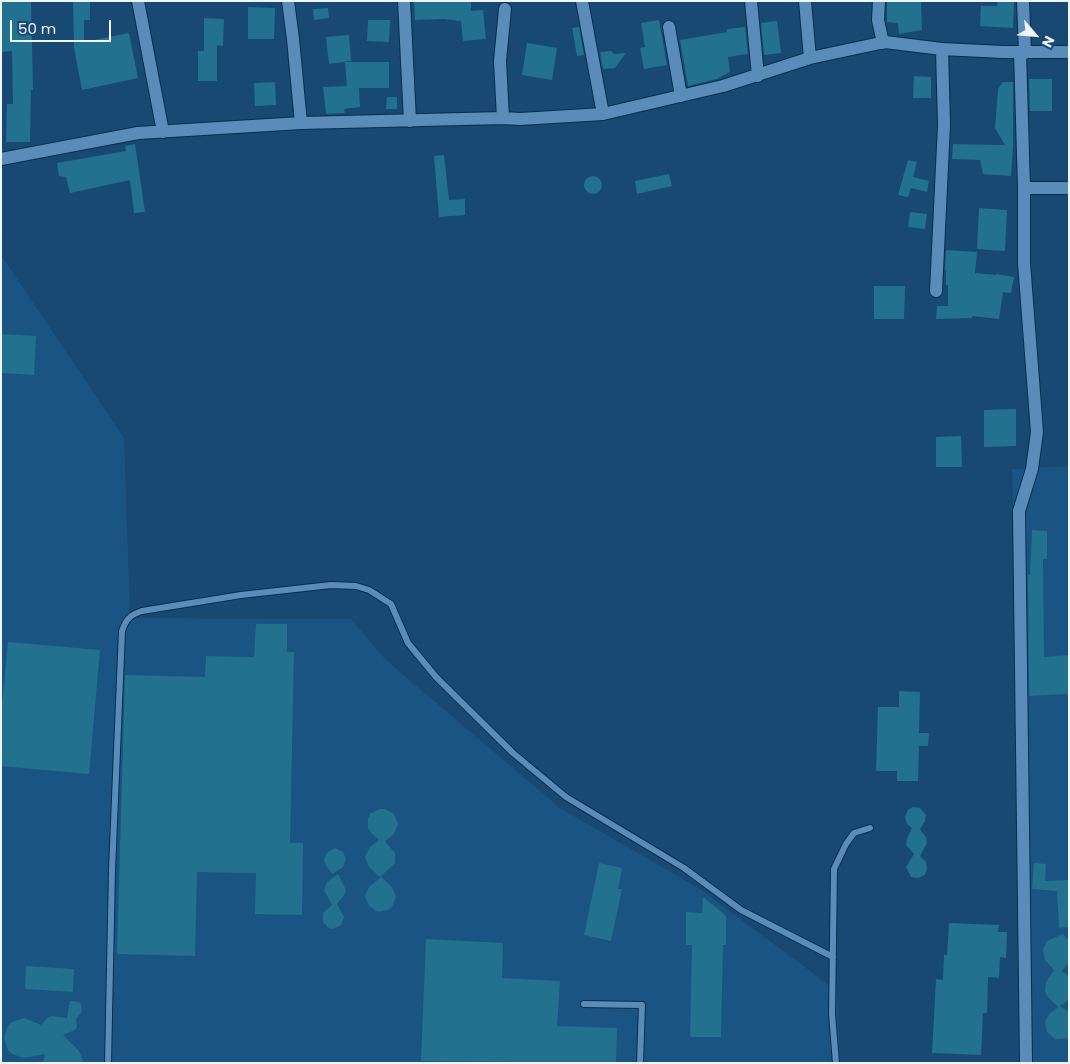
<!DOCTYPE html>
<style>
body{margin:0}
#map{position:relative;width:1070px;height:1064px;overflow:hidden;background:#174972;font-family:Poppins,sans-serif}
canvas{display:block}
.frame{position:absolute;inset:0;border:2px solid #f0f5fa;pointer-events:none}
.north{position:absolute;left:1010px;top:10px;width:50px;height:50px;-webkit-text-stroke:4px #174972;paint-order:stroke;rotate:117deg;font-size:14px;font-weight:700;line-height:20px;text-align:center;color:#f0f5fa}
.north::after{content:'';display:block;margin:auto;width:18px;height:22px;background:#f0f5fa;clip-path:polygon(50% 0,100% 100%,50% 72%,0 100%)}
.scale{position:absolute;left:10px;top:20px;width:101px;height:22px;box-sizing:border-box;border:2px solid #f0f5fa;border-top:0;padding-left:6px;font-size:15px;line-height:18px;white-space:nowrap;color:#f0f5fa;-webkit-text-stroke:4px #174972;paint-order:stroke}
</style>
<div id="map">
<canvas width="1070" height="1064"></canvas>
<div class="frame"></div>
<div class="north">N</div>
<div class="scale">50 m</div>
</div>
<script>
const context = document.querySelector('canvas').getContext('2d');
context.lineJoin = 'round';
function fillPath(path, color) {
  context.fillStyle = color;
  context.fill(path, 'evenodd');
}
function trace(path, color, width, dash) {
  context.strokeStyle = color;
  context.lineWidth = width;
  context.lineCap = dash ? 'butt' : 'round';
  context.setLineDash(dash || []);
  context.stroke(path);
}
fillPath(new Path2D(`
 M1 255 124 438 130 618 351 619 386 660 560 808 700 889 837 991 840 1063H1Z
 M1069 466V1063H1027L1012 469Z`), '#1a5482');
fillPath(new Path2D(`
 M1 1H31L33 90H31L30 142H6L7 104H13L12 51 1 52Z
 M73 1H90V20H84V42L129 33 138 78 82 90 74 48Z
 M414 1H471V11L483 10 486 39 463 41 461 21 444 19 415 20Z
 M887 1H921L922 30 899 34 898 23 887 22Z
 M998 1H1014L1013 28 980 26 981 6H997Z
 M248 7 275 8 274 39H248Z
 M328 8 329 18 314 20 313 9Z
 M204 18 224 19 223 46 217 45V81H198V51H204Z
 M368 20H390L389 42 367 41Z
 M659 20 667 65 644 69 640 48 645 47 641 23Z
 M777 21 781 53 764 55 761 23Z
 M579 27 584 55 577 56 572 28Z
 M745 27 748 54 728 57 730 72 717 79 688 86 680 40 727 32V29Z
 M349 35 351 61 329 64 326 37Z
 M527 43 557 48 552 80 522 75Z
 M611 51 614 54 626 53 615 68 603 69 600 52Z
 M345 62H389V88H359L360 107 344 109 345 113 326 114 323 87 347 86Z
 M914 76 931 77V98H913Z
 M1029 79H1052V111H1030Z
 M275 82 276 105 255 106 254 83Z
 M1003 82H1013V146L1011 176 983 174 980 160 952 159 953 144 1005 145 995 128 998 89Z
 M387 97H397V109H386Z
 M135 144 145 212 134 213 130 180 70 193 66 177 59 176 57 163 126 151 125 146Z
 M444 155 449 200 465 199V215L439 217 434 156Z
 M908 160 917 162 913 177 929 181 927 192 911 188 908 197 898 195Z
 M669 174 672 186 637 194 635 181Z
 M584 185a9 9 0 1 1 18 0a9 9 0 1 1-18 0Z
 M979 208 1007 210 1005 251 977 249Z
 M910 212 927 214 925 229 908 227Z
 M946 250 977 252 975 273 996 275V274L1014 277 1011 293 1003 292 999 319 972 316V318L936 319 937 306H948V285H946V270H945Z
 M874 286H905L904 319H874Z
 M1 334 36 336 34 375 1 373Z
 M1016 409V446L984 447V410Z
 M961 436 962 467H936V437Z
 M1032 530 1047 531V559H1043L1044 657 1069 655V694L1029 696 1028 575H1030Z
 M256 624H287V652H294L290 843H303L302 915 255 914 256 873 197 872 195 956 117 954 125 675 205 677 206 656 254 657Z
 M8 642 100 650 89 774 1 766V715Z
 M899 691 920 692 919 733H929L928 746H919L918 781H897V771H876L878 707H899Z
 M913 807 920 808 926 815 925 821 920 829 926 837 927 843 920 856 926 862 927 869 925 875 918 878 911 877 906 867 914 854 906 845 907 838 912 828 907 824 905 817 908 810Z
 M380 809H385L394 814 398 824 394 834 385 841 395 853V863L380 877 369 867 365 857 369 848 379 840 371 833 368 828V818L371 813Z
 M335 848 343 852 346 859 343 867 332 874 325 864 324 859 328 852Z
 M599 863 622 868 618 889H622L611 941 584 935Z
 M1034 863 1046 864 1045 881 1069 880V927L1059 928 1057 891 1032 889Z
 M338 874 346 890 345 894 337 904 344 917 341 925 333 929 329 928 323 922V913L332 905 324 890 327 882Z
 M381 877 392 887 396 897 392 907 388 910 378 912 369 906 365 896 369 887Z
 M703 897 726 916V945H723L721 1037H690L692 945H686V912L702 913Z
 M949 923 999 925 998 932H1007L1006 958 1000 957 999 978 988 977 987 1013H983L981 1055 932 1053 936 979 943 980 944 955H947Z
 M1063 934 1069 941V962L1062 971 1069 976V1000L1058 1007 1047 996 1045 991 1046 982 1054 970 1045 960 1043 950 1047 941Z
 M426 939 503 943 502 978 560 981 557 1026 617 1028 616 1063 421 1061Z
 M26 966 74 969 73 992 25 989Z
 M70 1001 79 1002 81 1004 82 1012 76 1019 77 1027 75 1030 63 1035 79 1051 84 1063H43L45 1054 24 1058 12 1054 8 1050 4 1038 8 1026 12 1022 24 1018 41 1025 48 1017 52 1016 67 1018Z
 M1060 1006 1069 1012V1038L1061 1039H1055L1047 1032 1045 1022 1049 1014Z`), '#22718e');
const service = new Path2D(`
 M584 1004 642 1005 640 1063
 M108 1063 112 870 122 631C126 619 130 615 142 611L241 595 331 585 356 586 369 590 391 604 408 643 436 677 513 753 566 797 684 868 741 910 833 957
 M836 1063 832 1014 834 869 846 844 854 833 870 828`);
const minor = new Path2D(`
 M138 1 163 132
 M288 1 293 39 301 123
 M404 1 410 121
 M582 1 603 114
 M751 1 758 76
 M805 1 810 58
 M879 1 878 20 883 43
 M1023 1 1025 53
 M669 27 681 96
 M1020 52 1024 188V263L1037 432 1032 469 1019 511 1026 1063
 M503 118 500 61 505 9
 M1 159 138 133 301 123 503 118 520 119 603 114 723 86 810 58 885 42 942 49 1003 52H1069
 M1024 188H1069
 M936 291 944 125 942 49`);
trace(service, '#082e4d', 8);
trace(minor, '#082e4d', 14);
trace(service, '#5a8cb9', 6);
trace(minor, '#5a8cb9', 12);
</script>
